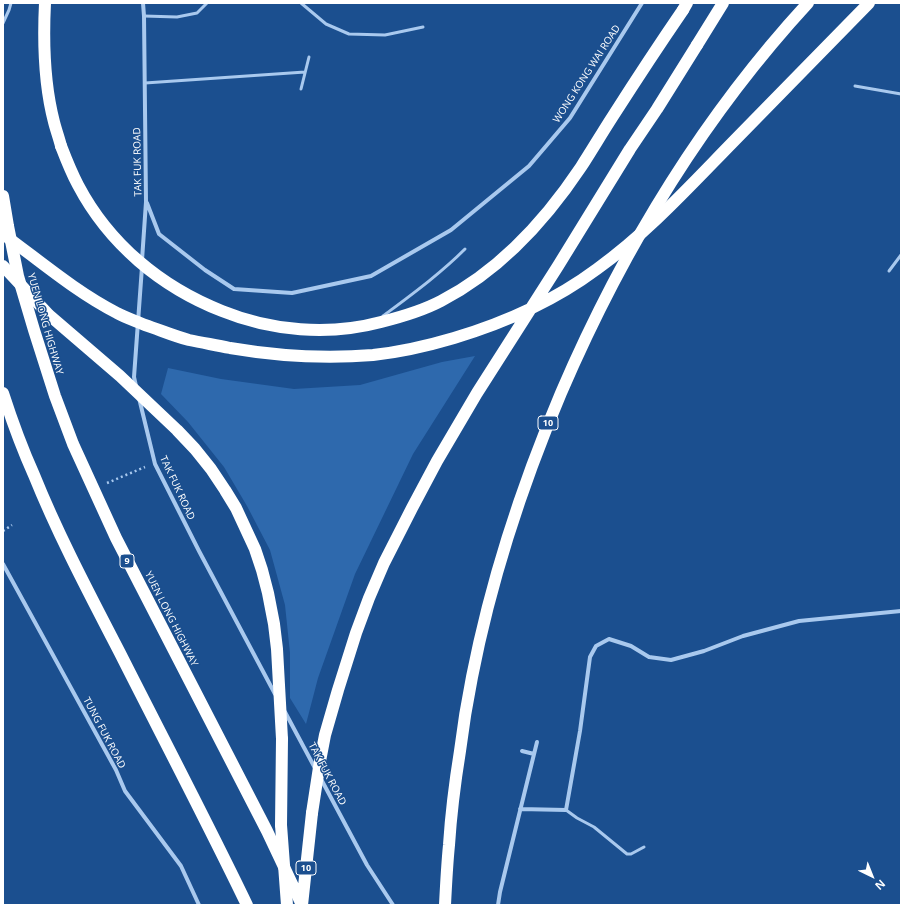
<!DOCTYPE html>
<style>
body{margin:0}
#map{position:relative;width:904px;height:908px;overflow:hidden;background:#1b4f8f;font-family:"Open Sans",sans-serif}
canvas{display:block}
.frame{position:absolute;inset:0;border:4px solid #fff;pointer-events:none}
.north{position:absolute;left:852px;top:856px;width:40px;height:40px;-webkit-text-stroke:3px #1b4f8f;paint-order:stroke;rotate:137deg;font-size:11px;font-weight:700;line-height:16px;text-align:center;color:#fff}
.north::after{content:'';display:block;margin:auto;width:14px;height:18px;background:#fff;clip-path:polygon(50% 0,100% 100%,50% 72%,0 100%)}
</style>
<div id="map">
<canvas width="904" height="908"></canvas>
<div class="frame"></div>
<div class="north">N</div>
</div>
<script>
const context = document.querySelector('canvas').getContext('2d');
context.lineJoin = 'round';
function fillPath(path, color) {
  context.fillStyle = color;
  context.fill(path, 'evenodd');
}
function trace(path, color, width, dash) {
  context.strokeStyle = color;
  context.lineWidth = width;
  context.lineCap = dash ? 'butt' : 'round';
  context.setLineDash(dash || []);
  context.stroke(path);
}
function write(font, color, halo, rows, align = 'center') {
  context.font = font + ' "Open Sans",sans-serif';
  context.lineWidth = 3;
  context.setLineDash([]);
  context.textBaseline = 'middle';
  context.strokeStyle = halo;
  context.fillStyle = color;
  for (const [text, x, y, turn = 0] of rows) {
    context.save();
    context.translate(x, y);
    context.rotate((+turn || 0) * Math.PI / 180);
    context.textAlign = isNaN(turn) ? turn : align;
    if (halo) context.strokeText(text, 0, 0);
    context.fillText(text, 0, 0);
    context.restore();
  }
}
fillPath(new Path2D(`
 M475 356 413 454 355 574 318 678 306 724 290 698V653L285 605 270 550 247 506 224 467 188 422 161 394 168 368 221 379 294 389 360 385 442 362Z`), '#2e69ad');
trace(new Path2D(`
 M107 483 145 467
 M3 531 12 525`), '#a9c9ee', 2.5, [2, 3]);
trace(new Path2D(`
 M301 3 326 24 349 34 385 35 423 27
 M144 16 177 17 197 13 207 3
 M3 23 9 10 11 3
 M145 83 305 72
 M855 86 901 94
 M301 89 309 57
 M889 271 901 255
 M383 316C411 295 440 274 465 249
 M566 810 577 818 594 827 627 854H631L644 847`), '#a9c9ee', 3);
trace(new Path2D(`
 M147 203 159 234 205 270 234 289 292 293 371 276 451 230 529 166 570 118 642 3
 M142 260 146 202 144 16 143 3
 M136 386 134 377 142 267
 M139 398 155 464 199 551 275 694
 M3 564 116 770 125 791 181 866 199 905
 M285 712 316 770
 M522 751 534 754
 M321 779 367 865 393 905
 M520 809 566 810 580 731 590 657 596 646 609 639 631 646 649 657 671 660 704 651 743 636 799 621 901 611
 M498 905 500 892 537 742`), '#a9c9ee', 4);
trace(new Path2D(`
 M45 3C43 43 44 84 54 122 56 130 59 138 61 146
 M683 10 687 3
 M697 45 723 3
 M3 196 8 226 18 276 34 330 55 396 73 444 116 538 267 831 302 905
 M3 393C12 421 22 448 34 475 59 537 91 597 122 657 164 740 207 822 247 905
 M281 825 282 739
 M302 905 312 813
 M445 905C446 885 447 865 449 845 451 814 455 782 460 751 463 727 467 702 472 677 491 580 522 485 561 393 622 251 703 117 808 3`), '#fff', 12);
trace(new Path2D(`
 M61 146C66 159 71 172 78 185 109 244 161 287 222 311 271 331 329 336 381 322 401 317 422 311 441 301 499 271 545 221 581 167 592 150 602 133 613 116 636 80 659 45 683 10
 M3 234C40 261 76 292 117 313 126 318 136 321 145 325 160 330 174 336 189 340 203 343 216 345 230 348 277 356 325 359 373 355 401 352 427 346 454 338 504 323 554 301 597 269 647 233 689 187 732 143 778 96 823 50 869 3
 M3 266 49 315 120 376 177 430 195 449 211 469 225 490 236 508 255 549 262 570 268 593 274 624 277 649 282 739
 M312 813 320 761 325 735 338 690 356 633 369 598 384 563 412 508 437 461 477 393 558 266 630 149 657 109 697 45
 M281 825 287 905`), '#fff', 12);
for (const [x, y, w] of [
 [548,423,20],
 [127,561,14],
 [306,868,20]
]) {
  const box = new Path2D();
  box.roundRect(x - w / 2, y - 7, w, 14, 3);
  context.fillStyle = '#1b4f8f';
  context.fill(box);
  trace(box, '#fff', 1);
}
write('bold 9px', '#fff', null, [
 ["10",548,423],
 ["9",127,561],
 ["10",306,868]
]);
write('10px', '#fff', '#1b4f8f', [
 ["WONG KONG WAI ROAD",587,74,-57],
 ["TAK FUK ROAD",138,162,-91],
 ["YUEN LONG HIGHWAY",45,324,74],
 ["TAK FUK ROAD",177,488,65],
 ["YUEN LONG HIGHWAY",171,619,63],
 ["TUNG FUK ROAD",104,733,62],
 ["TAK FUK ROAD",327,774,62]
]);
</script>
